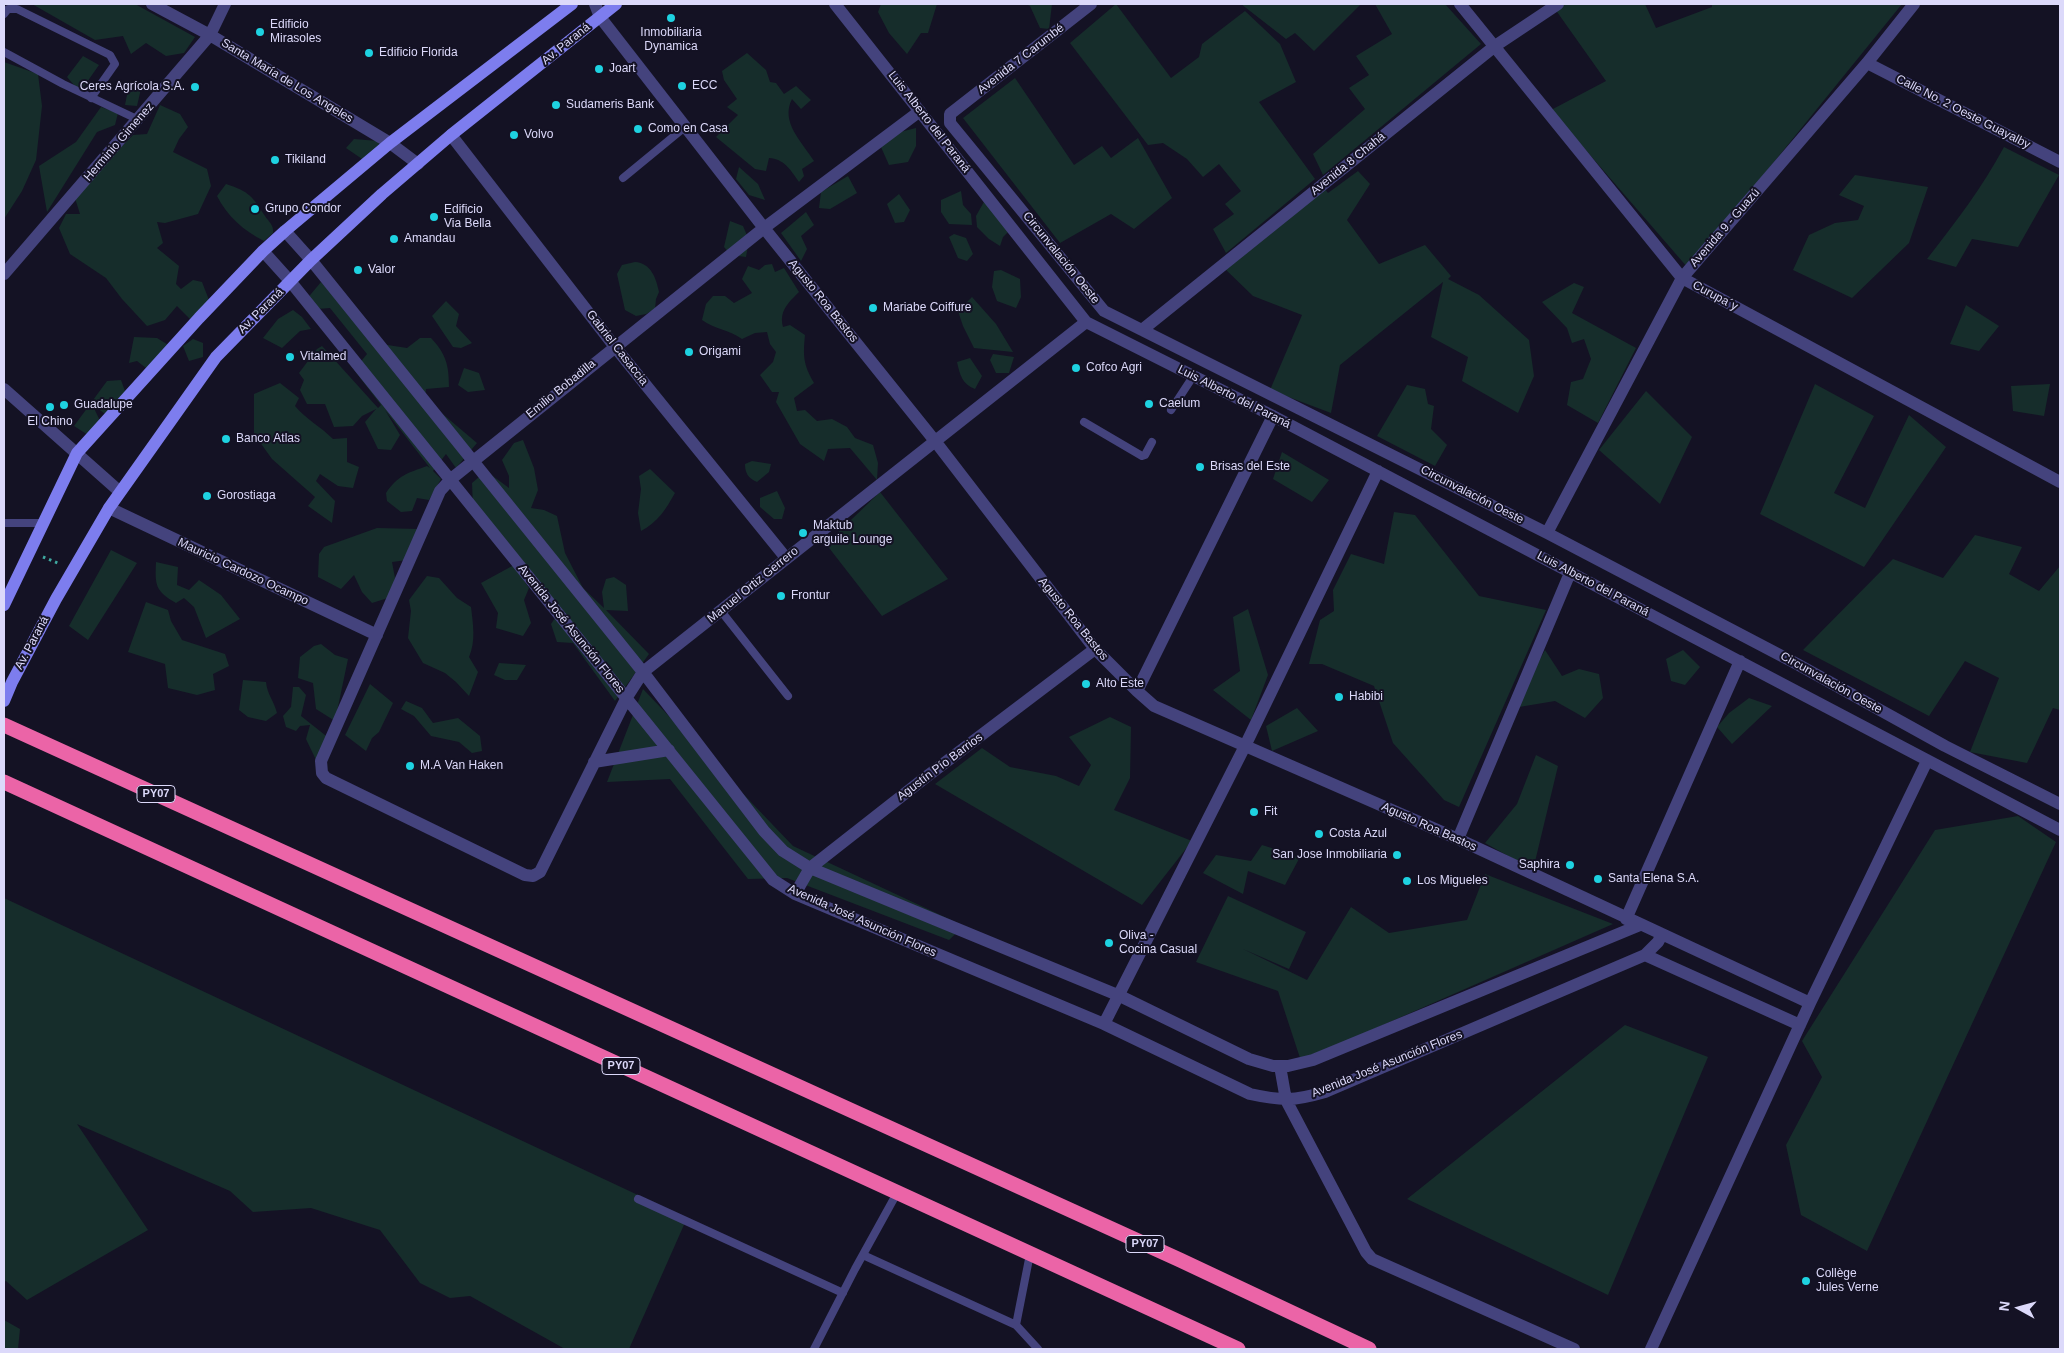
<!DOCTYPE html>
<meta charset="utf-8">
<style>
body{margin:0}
#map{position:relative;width:2064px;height:1353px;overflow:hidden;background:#141224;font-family:Arial,sans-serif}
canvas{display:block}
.frame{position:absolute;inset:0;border:5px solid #dcd9fa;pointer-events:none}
.north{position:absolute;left:1994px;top:1283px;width:50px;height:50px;-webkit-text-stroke:4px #141224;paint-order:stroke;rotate:277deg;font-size:14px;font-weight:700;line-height:20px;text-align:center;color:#dcd9fa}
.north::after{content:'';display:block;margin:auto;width:18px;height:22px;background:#dcd9fa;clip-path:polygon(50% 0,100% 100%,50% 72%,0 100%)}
</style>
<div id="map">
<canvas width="2064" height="1353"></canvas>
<div class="frame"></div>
<div class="north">N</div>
</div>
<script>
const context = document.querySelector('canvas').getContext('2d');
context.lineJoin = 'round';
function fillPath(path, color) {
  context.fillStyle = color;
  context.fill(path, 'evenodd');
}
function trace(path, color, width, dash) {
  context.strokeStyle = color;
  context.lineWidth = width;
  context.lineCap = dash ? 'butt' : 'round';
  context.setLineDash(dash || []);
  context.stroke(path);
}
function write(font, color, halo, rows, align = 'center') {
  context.font = font + ' Arial,sans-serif';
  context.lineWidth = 4;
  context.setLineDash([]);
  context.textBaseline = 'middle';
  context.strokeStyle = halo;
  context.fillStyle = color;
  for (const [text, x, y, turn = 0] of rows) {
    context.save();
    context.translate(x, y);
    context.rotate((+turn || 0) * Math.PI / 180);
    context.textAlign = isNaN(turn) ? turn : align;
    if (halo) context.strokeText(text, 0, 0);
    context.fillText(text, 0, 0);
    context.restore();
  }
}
fillPath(new Path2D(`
 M32 4H135L195 37 184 53 166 56 146 43 131 54 123 36 95 40Z
 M881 4H937L928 33H921L907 54 889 33 878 12Z
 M1026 4H1052L1049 29 1040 28 1030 6Z
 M1116 4 1171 78 1199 57 1202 44 1245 11 1280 44 1296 82 1259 102 1315 179 1226 253 1213 229 1234 214 1225 204 1241 191 1219 164 1203 177 1187 159 1163 143 1148 145 1070 43Z
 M1241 4H1361L1314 51 1295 33 1286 39Z
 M1375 4H1445L1481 44 1323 175 1313 154 1365 109 1349 88 1369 75 1356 56 1392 34Z
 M1567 4H1645L1656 28 1712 7V4H1902L1688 268 1551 110 1606 81 1555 9Z
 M747 53 766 70 770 82 776 83 784 94 796 86 811 100 801 109 792 99C780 122 802 142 814 161L802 169 804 176 799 182C790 169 784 159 769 158L766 171 755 169 716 137 738 115 727 107 737 99 724 80 722 71Z
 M83 56 99 65 80 92 67 77Z
 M4 62 38 74 42 106 36 160 22 191 4 219Z
 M1015 78 1074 165 1102 146 1111 158 1138 138 1172 198 1134 229 1111 214 1060 243 963 118Z
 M143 80 137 106 125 105 128 90Z
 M160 105 180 114 188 127 179 139 173 152 207 169 211 186 198 214 165 223 157 222 163 243 157 248 179 266 176 284 181 289 193 280 202 282 209 300 190 319 177 306 165 320 147 326 122 299 106 278 70 254 59 228 66 214H80L74 195 133 135 147 134Z
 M101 107 118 113 115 125 97 132 47 212 39 166 76 142Z
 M916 128V146L908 162 889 165 881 147 896 133Z
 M354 139 378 141 380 148 365 161 346 148Z
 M2004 147 2059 175 2018 247 1972 239 1956 267 1927 259C1955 223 1982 188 2004 147Z
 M739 167 758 184 765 200 749 195 736 179Z
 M1358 171 1370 184 1347 220 1379 264 1425 245 1451 276 1448 279 1479 295 1529 340 1534 376 1518 413 1462 381 1468 357 1431 337 1443 282 1340 365 1331 413 1270 390 1302 315 1253 296 1223 267 1323 187 1328 193Z
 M1855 175 1928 187 1909 243 1852 298 1793 270 1809 235 1835 223 1858 220 1864 206 1839 195Z
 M848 176 857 193 830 209 819 208 821 192Z
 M226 184C250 192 252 196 265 216 269 222 274 225 273 233L264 241C244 231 227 216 217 196Z
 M961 191 963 205 971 214 972 225 949 224 941 212V200Z
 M899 194 910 210 904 222 895 223 887 204Z
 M985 200 1012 228 1003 237 1000 246 989 239 977 227 976 216Z
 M806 212 814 225 801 236 807 249 801 261 781 233Z
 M730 221 743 226 749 240 746 257 731 255 724 247Z
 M954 234 966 238 973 254 967 261 958 258 949 237Z
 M635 262C651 263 656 278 659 292L656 299 655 309 646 314 636 316 625 310 617 274 622 265Z
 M772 264 775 272 784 268 799 292C788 303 779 311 783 327L790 325 805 335C803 356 803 364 814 383L794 398 797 411 805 410 817 421 832 419 847 427 855 438 873 445 878 463 877 480 850 448 828 449 824 461 800 444 776 402 779 392H772L760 375 773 362 776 352 770 344 767 332 755 333 742 339C728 329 716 330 702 320L706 304 713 296H725L734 303 752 293 742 279 748 266 759 270 765 265Z
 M1001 270 1020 279 1021 297 1016 308 997 301 992 287 994 271Z
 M321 282 381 344 407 348 420 338H431C446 354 449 365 449 387L426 389 425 399 477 443 456 468 446 454 433 471 441 479 429 500 417 498 412 511 401 512 387 501 386 493C398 475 408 473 427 466L430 468 385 410 400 435 391 450 378 449 365 422 376 409 362 416 353 426 334 427 325 404H307L300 390 304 380 299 373 317 349 322 346 378 408 381 405 354 370 367 354 330 308 317 309 306 300Z
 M1574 283 1584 287 1572 313 1636 348 1598 423 1567 405 1571 382 1583 379 1591 359 1584 339 1572 343 1567 328 1542 302Z
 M972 297 996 324 1013 352 974 348 963 326 958 311Z
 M446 301 459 314 456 326 472 343 461 348 453 347 432 316Z
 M1966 305 1999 326 1979 351 1950 344Z
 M293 310 302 317 311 329 300 331 282 348 263 338 278 319Z
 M134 337 157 338 170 346 146 368 137 361 129 363Z
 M193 339 203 343V357L189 361 183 346Z
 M993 354 1014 357 1009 373H996L990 360Z
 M970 358 982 376 975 389C962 384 960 375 957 362Z
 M464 368 479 373 485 390 468 392 458 385Z
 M121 380 126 394 105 414 92 404 102 425 88 435 74 426 107 381Z
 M280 383 299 398 295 406C306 419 321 427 333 439L347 438V462L359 467 353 488 338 486 320 474 316 481 335 501 332 523 308 506 315 497 272 459 254 434V394Z
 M1815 384 1874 416 1834 493 1865 508 1909 415 1946 447 1864 567 1760 514Z
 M2050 384 2044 416 2013 411 2011 386Z
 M1407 385 1425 389 1428 404 1434 406 1431 429 1447 445 1435 466 1377 436Z
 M1646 391 1692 437 1660 504 1599 450Z
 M523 440 534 468 538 490 531 508 544 510 557 516 565 553 583 588 604 608 602 592 606 579 614 577 626 585 628 611 606 610 649 654 615 701 573 643 557 642 551 624 555 618 473 507 472 483 486 471 509 488V476L502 460 514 443Z
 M1282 452 1329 480 1312 502 1273 479Z
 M752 461 771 464 769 472 757 482C748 478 745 473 745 464Z
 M650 469 675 493C666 509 658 522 641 531L638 513 641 489 639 476Z
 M777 491 785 508 782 519H774L760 507V498Z
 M880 492 948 579 882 616 826 544Z
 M1394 512 1415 515 1479 596 1546 610 1459 807 1444 800 1393 743 1374 686 1322 664H1309L1320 620 1334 611 1333 590 1351 554 1384 564Z
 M377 528 419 529 407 560 392 562 395 578 391 597 372 603 362 592 354 575 341 589 318 577 319 554 324 547Z
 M1975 535 2022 547 2009 574 2039 591 2060 566V710L2053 708 2027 763 1970 752 1999 678 1965 661 1929 716 1803 650 1893 559 1943 578Z
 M111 550 137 563 88 640 69 626Z
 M156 562 178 567 177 585 189 590 199 580 221 595 240 619 206 638 194 607 184 598 176 603C155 591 155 585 156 562Z
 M514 565 529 588 524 600 531 623 523 636 496 628 498 613 481 583Z
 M427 576 439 578 457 598 471 607C473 624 476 641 469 657L478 672 469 696 456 682 445 673 423 663 408 638 411 611 409 600Z
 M146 602 168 610 171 621 182 640 225 654 229 666 213 674 215 690 197 695 168 688 165 664 128 652Z
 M1248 609 1268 675 1251 720 1213 690 1240 671 1233 617Z
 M321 644 335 655 348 659 335 721 316 709 313 683 298 678 300 657 314 646Z
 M1545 650 1562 676 1579 669 1599 674 1603 698 1585 718 1555 701 1513 708Z
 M1683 650 1700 667 1685 685 1671 681 1666 659Z
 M499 663 526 665 517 680H505L494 675Z
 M243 680 266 682C267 694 274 701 277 713L266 721 248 717 239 710Z
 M370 684 393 703 379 732 372 738 366 751 345 735Z
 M293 687H299L306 695 301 716 330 739 316 760 306 739 310 725 300 726 296 731 286 727 283 716 291 707Z
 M643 689 793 846 964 926 949 940 787 878 748 879 670 779 607 782Z
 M1749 698 1772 706 1732 744 1717 727 1729 713Z
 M406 701 422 708 433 723 458 718 480 736 482 751 472 753 459 742 431 736 414 716 401 709Z
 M1297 708 1318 731 1272 751 1266 726Z
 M1110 717 1131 727 1130 778 1114 810 1192 841 1142 905 935 784 982 748 1010 767 1056 776 1079 786 1091 765 1069 737Z
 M1536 755 1558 766 1533 870 1485 843 1517 804Z
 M2018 816 2056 842 1867 1251 1801 1215 1786 1145 1822 1077 1802 1041 1935 830Z
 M1262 845 1300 857 1285 885 1248 871 1243 894 1203 873 1216 855 1251 861Z
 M1485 874 1613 924 1301 1061 1278 991 1196 962 1228 896 1306 932 1289 969 1243 949 1307 980 1351 907 1389 933 1467 920Z
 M4 898 687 1218 629 1349H565L470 1296 450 1298 420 1283 380 1230 311 1208 253 1212 230 1191 77 1124 148 1230 27 1300 6 1281 4 1282Z
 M1625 1025 1708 1057 1608 1295 1407 1199Z
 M4 1320 20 1329 18 1349H4Z`), '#162d2b');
trace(new Path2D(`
 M43 557 60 564`), '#3fa8a0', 3, [2.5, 4]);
trace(new Path2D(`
 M4 14 8 9H17L110 55 115 64 91 98
 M4 52 63 84 139 120
 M623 178 685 127
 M1171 410 1194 375
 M1084 422 1142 456 1145 455 1152 442
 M4 523H42
 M721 611 788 696
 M638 1199 843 1293
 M1030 1254 1016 1325 1038 1349
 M863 1255 1016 1325
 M814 1349 855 1269 897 1193`), '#44437d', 8);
trace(new Path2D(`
 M152 4 210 35 390 143 418 164
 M595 4 600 17 764 228 935 441 1095 649 1137 691 1154 706 1458 839 1810 1003
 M835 4 1086 322 1273 416 2060 830
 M1091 4 950 114V123L1104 311 1547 533 1797 664 1945 746 2060 804
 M1460 4 1682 278 2060 482
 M1867 63 2060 162
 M920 111 764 228 451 479 440 491 321 761 322 773 326 778 525 875 533 876 540 872 627 697 643 672 1086 322
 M451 135 615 347 786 558
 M285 231 311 260 643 672 764 831 783 851 810 868 1120 996 1249 1059 1273 1066H1288L1313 1060 1640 925
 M263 251 290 281 773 880 795 894 1104 1024 1250 1094C1282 1101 1294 1101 1325 1092L1645 955 1658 942 1662 934
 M4 274 210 35 225 4
 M1142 330 1495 46 1558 4
 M4 389 119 491
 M109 508 377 635
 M1547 533 1682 278 1867 63 1914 4
 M1137 691 1273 416
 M594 762 669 750
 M1458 839 1570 573
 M795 894 810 868 926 777 1095 649
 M1626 919 1740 661
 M1645 955 1800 1025
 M1104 1024 1245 746 1378 471
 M1280 1066 1286 1100 1366 1252 1372 1259 1574 1349
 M1651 1349 1810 1003 1927 761`), '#44437d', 12);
trace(new Path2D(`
 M4 605 77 453 199 318 263 251 285 231 390 143 572 4
 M4 701 12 682 56 599 109 508 216 357 311 260 382 194 451 135 616 4`), '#7d7dee', 12);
trace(new Path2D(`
 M4 725 1180 1260 1369 1349
 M4 782 1238 1349`), '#eb64a7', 15);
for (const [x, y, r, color] of [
 [671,18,5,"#1ed2e1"],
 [260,32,5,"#1ed2e1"],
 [369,53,5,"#1ed2e1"],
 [599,69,5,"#1ed2e1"],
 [682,86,5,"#1ed2e1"],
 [195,87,5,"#1ed2e1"],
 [556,105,5,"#1ed2e1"],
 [638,129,5,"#1ed2e1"],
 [514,135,5,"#1ed2e1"],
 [275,160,5,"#1ed2e1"],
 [255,209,5,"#1ed2e1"],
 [434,217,5,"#1ed2e1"],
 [394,239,5,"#1ed2e1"],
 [358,270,5,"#1ed2e1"],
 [873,308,5,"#1ed2e1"],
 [689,352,5,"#1ed2e1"],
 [290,357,5,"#1ed2e1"],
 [1076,368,5,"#1ed2e1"],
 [1149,404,5,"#1ed2e1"],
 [64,405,5,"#1ed2e1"],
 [50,407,5,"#1ed2e1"],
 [226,439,5,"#1ed2e1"],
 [1200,467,5,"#1ed2e1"],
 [207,496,5,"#1ed2e1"],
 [803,533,5,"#1ed2e1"],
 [781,596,5,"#1ed2e1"],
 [1086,684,5,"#1ed2e1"],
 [1339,697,5,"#1ed2e1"],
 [410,766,5,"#1ed2e1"],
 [1254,812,5,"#1ed2e1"],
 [1319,834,5,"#1ed2e1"],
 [1397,855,5,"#1ed2e1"],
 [1570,865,5,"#1ed2e1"],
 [1598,879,5,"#1ed2e1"],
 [1407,881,5,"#1ed2e1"],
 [1109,943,5,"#1ed2e1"],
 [1806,1281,5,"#1ed2e1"]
]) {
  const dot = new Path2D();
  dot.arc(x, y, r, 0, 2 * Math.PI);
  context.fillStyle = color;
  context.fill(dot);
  trace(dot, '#141224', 2);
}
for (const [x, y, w] of [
 [156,794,38],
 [621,1066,38],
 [1145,1244,38]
]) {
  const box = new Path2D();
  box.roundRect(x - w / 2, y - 8.5, w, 17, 4);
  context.fillStyle = '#141224';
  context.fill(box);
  trace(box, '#dcd9fa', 1);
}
write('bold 11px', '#dcd9fa', null, [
 ["PY07",156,794],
 ["PY07",621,1066],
 ["PY07",1145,1244]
]);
write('12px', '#dcd9fa', '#141224', [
 ["Edificio",270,25],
 ["Mirasoles",270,39],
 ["Inmobiliaria",671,33,"center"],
 ["Dynamica",671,47,"center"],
 ["Edificio Florida",379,53],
 ["Joart",609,69],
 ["ECC",692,86],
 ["Ceres Agrícola S.A.",185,87,"right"],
 ["Sudameris Bank",566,105],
 ["Como en Casa",648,129],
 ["Volvo",524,135],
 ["Tikiland",285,160],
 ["Grupo Condor",265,209],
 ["Edificio",444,210],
 ["Via Bella",444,224],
 ["Amandau",404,239],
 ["Valor",368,270],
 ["Mariabe Coiffure",883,308],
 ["Origami",699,352],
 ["Vitalmed",300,357],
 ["Cofco Agri",1086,368],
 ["Caelum",1159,404],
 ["Guadalupe",74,405],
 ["El Chino",50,422,"center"],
 ["Banco Atlas",236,439],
 ["Brisas del Este",1210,467],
 ["Gorostiaga",217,496],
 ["Maktub",813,526],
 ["arguile Lounge",813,540],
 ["Frontur",791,596],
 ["Alto Este",1096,684],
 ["Habibi",1349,697],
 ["M.A Van Haken",420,766],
 ["Fit",1264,812],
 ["Costa Azul",1329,834],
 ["San Jose Inmobiliaria",1387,855,"right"],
 ["Saphira",1560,865,"right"],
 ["Santa Elena S.A.",1608,879],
 ["Los Migueles",1417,881],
 ["Oliva -",1119,936],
 ["Cocina Casual",1119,950],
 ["Collège",1816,1274],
 ["Jules Verne",1816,1288]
], 'left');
write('12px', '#dcd9fa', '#141224', [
 ["Av. Paraná",566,44,-39],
 ["Avenida 7 Carumbé",1021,59,-38],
 ["Santa María de Los Angeles",287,81,31],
 ["Calle No. 2 Oeste Guayalby",1963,112,27],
 ["Luis Alberto del Paraná",929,122,52],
 ["Herminio Gimenez",119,142,-49],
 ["Avenida 8 Chahá",1348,164,-39],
 ["Avenida 9 - Guazú",1725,228,-49],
 ["Circunvalación Oeste",1061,258,51],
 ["Curupa´y",1715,296,28],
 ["Agusto Roa Bastos",823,301,51],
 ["Av. Paraná",261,311,-45],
 ["Gabriel Casaccia",617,348,52],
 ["Emilio Bobadilla",561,389,-39],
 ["Luis Alberto del Paraná",1234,397,27],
 ["Circunvalación Oeste",1472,495,27],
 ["Mauricio Cardozo Ocampo",243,572,25],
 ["Luis Alberto del Paraná",1593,584,28],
 ["Manuel Ortiz Gerrero",753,585,-39],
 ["Agusto Roa Bastos",1073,619,51],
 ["Avenida José Asunción Flores",571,629,51],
 ["Av. Paraná",32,643,-62],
 ["Circunvalación Oeste",1831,683,29],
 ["Agustín Pío Barrios",940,767,-37],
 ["Agusto Roa Bastos",1429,827,24],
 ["Avenida José Asunción Flores",862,921,24],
 ["Avenida José Asunción Flores",1387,1064,-22]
]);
</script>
